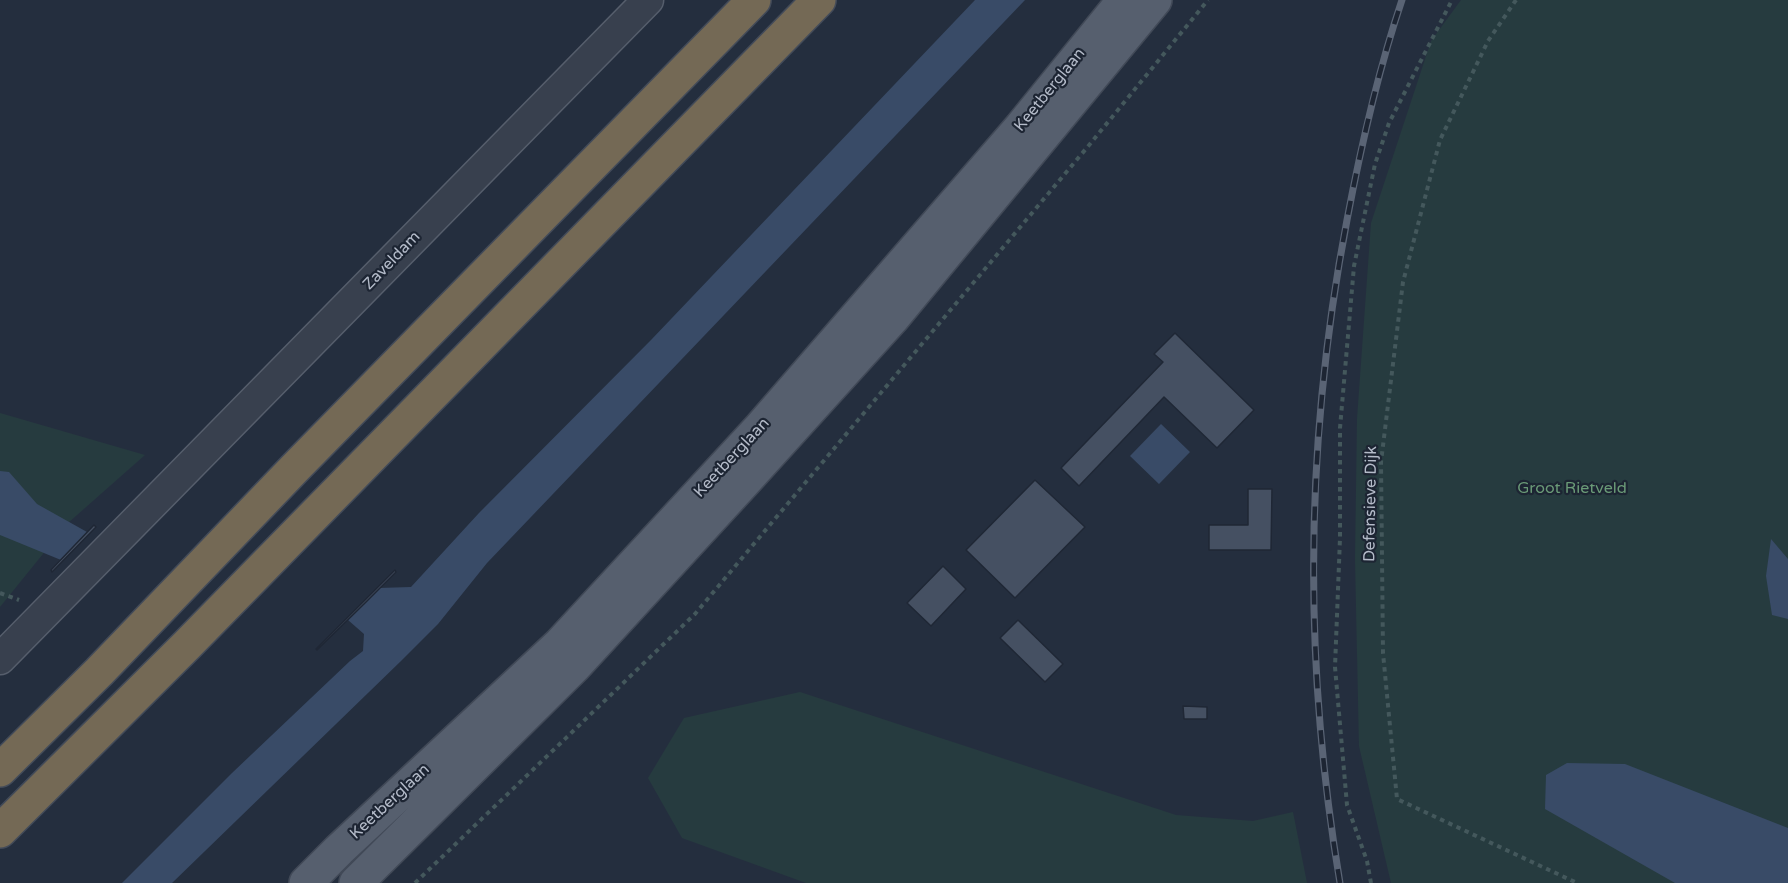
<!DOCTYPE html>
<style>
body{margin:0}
canvas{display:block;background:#242e3e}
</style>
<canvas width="1788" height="883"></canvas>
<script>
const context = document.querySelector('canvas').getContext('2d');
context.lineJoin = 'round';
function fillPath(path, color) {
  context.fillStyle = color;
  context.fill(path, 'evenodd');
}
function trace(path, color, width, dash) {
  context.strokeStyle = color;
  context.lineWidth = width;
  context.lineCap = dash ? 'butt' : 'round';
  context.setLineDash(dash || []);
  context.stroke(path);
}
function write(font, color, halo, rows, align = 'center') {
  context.font = font + ' "Varela Round",sans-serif';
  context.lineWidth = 4.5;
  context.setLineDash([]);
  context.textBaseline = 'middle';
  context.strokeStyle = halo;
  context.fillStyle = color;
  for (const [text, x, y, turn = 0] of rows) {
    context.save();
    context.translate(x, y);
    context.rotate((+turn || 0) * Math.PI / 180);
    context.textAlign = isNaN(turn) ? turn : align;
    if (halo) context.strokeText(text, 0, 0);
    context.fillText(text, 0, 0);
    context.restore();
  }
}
fillPath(new Path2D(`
 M1461 0H1788V883H1391L1359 746 1355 560 1357 419 1371 223 1431 41Z
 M0 413 145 455 68 523 0 607Z
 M800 692 1176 815 1253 821 1293 812 1307 883H806L682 838 648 778 684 718Z`), '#263b3f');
fillPath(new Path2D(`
 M975 0H1025L487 563 438 624 401 661 172 883H122L232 773 350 661 363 651 364 634 348 620 379 588 411 587 479 513 651 340Z
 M1161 424 1190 452 1159 484 1130 456Z
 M0 471 9 472 37 504 87 532 61 560 0 535Z
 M1771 539 1788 559V619L1772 615 1766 576Z
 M1567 763 1625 764 1788 828V883H1675L1545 809 1546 775Z`), '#394b67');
const building = new Path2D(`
 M1175 333 1254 410 1217 448 1164 397 1079 486 1061 468 1163 362 1154 354Z
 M1035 480 1085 527 1015 598 966 550Z
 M1248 489H1272L1271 550H1209V525H1248Z
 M94 525 96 527 52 572 51 570Z
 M943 566 966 589 931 626 907 603Z
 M395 570 396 572 365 603 317 650 316 649Z
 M1018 620 1063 664 1045 682 1000 638Z
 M1183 706 1207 707V719H1184Z`);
fillPath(building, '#455062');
trace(building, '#1f2735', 1.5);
const minor = new Path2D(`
 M0 659 648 0`);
const major = new Path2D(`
 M306 883 339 850 560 644 759 429 1021 127 1124 0
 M356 883 574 667 745 481 892 319 1155 0`);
const highway = new Path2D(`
 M0 770 99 672 294 469 754 0
 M0 831 187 645 819 0`);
trace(minor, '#565e6c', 33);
trace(major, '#414957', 36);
trace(highway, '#434b59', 36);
trace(new Path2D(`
 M1516 0 1488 41 1440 140 1403 282 1381 462 1383 653 1397 799 1577 883
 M0 593 19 600
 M415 883 695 614 1090 144 1208 0
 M1371 883 1367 861 1347 805 1335 667 1340 538V428L1354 266 1375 164 1389 123 1452 0`), '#44585c', 4, [4.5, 4.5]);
trace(minor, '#38404e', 30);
trace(major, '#565f6e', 33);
trace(highway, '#746955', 33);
const rail = new Path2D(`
 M1340 883C1303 663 1305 439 1347 220 1361 146 1378 71 1402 0`);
trace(rail, '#5a6475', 7);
trace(rail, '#1d2533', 4.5, [14]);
write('16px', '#b4bbc9', '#1d2533', [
 ["Keetberglaan",1050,90,-51],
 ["Zaveldam",392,261,-46],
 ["Keetberglaan",732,458,-47],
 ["Defensieve Dijk",1371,504,-89],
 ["Keetberglaan",390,802,-43]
]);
write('16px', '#6a9a77', '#1d2533', [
 ["Groot Rietveld",1572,489]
]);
</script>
